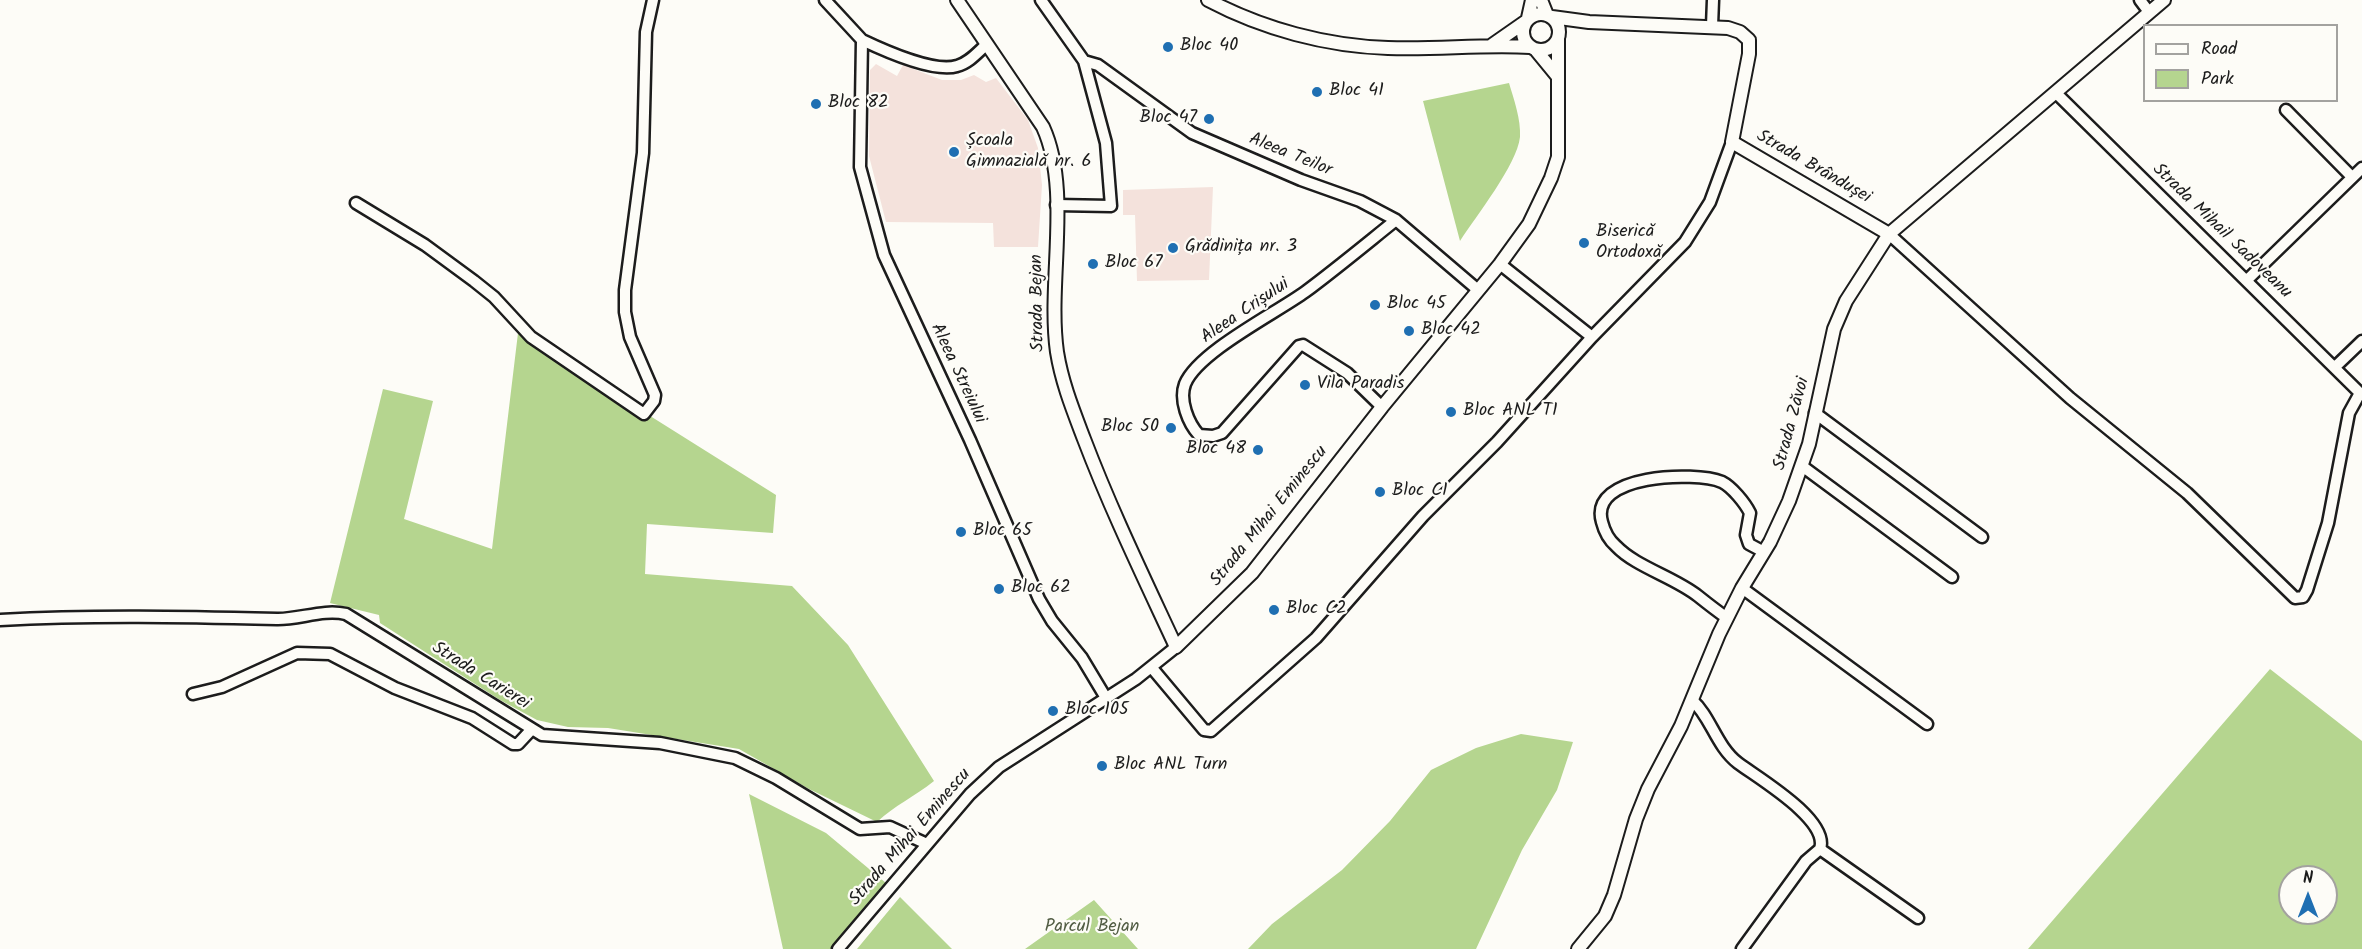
<!DOCTYPE html>
<meta charset="utf-8">
<style>
body{margin:0}
#map{position:relative;width:2362px;height:949px;overflow:hidden;background:#fdfcf7;font-family:Kalam,sans-serif}
canvas{display:block}
.legend{position:absolute;left:2143px;top:24px;width:195px;height:78px;box-sizing:border-box;background:#fdfcf7;border:2px solid #a3a29f;margin:0;padding:8px 10px;list-style:none;font-size:18px;color:#1c1c1c}
.legend li{display:flex;align-items:center;gap:12px;height:30px}
.legend b{width:30px;border:2px solid #a3a29f}
.north{position:absolute;left:2278px;top:865px;width:60px;height:60px;box-sizing:border-box;background:#fdfcf7;border:2px solid #a3a29f;border-radius:50%;rotate:0deg;font-size:16px;font-weight:700;line-height:24px;text-align:center;color:#1c1c1c}
.north::after{content:'';display:block;margin:auto;width:21px;height:27px;background:#1f6fb2;clip-path:polygon(50% 0,100% 100%,50% 72%,0 100%)}
</style>
<div id="map">
<canvas width="2362" height="949"></canvas>
<ul class="legend">
<li><b style="height:8px;background:#fdfcf7"></b>Road</li>
<li><b style="height:16px;background:#b5d58f"></b>Park</li>
</ul>
<div class="north">N</div>
</div>
<script>
const context = document.querySelector('canvas').getContext('2d');
context.lineJoin = 'round';
function fillPath(path, color) {
  context.fillStyle = color;
  context.fill(path, 'evenodd');
}
function trace(path, color, width, dash) {
  context.strokeStyle = color;
  context.lineWidth = width;
  context.lineCap = dash ? 'butt' : 'round';
  context.setLineDash(dash || []);
  context.stroke(path);
}
function write(font, color, halo, rows, align = 'center') {
  context.font = font + ' Kalam,sans-serif';
  context.lineWidth = 4.5;
  context.setLineDash([]);
  context.textBaseline = 'middle';
  context.strokeStyle = halo;
  context.fillStyle = color;
  for (const [text, x, y, turn = 0] of rows) {
    context.save();
    context.translate(x, y);
    context.rotate((+turn || 0) * Math.PI / 180);
    context.textAlign = isNaN(turn) ? turn : align;
    if (halo) context.strokeText(text, 0, 0);
    context.fillText(text, 0, 0);
    context.restore();
  }
}
fillPath(new Path2D(`
 M876 64 897 76 903 65 942 80H961L974 75 986 82 996 78 1028 120 1038 148 1042 185 1038 247H994L993 223 886 222 869 156 870 70Z
 M1213 187 1209 280 1137 281 1135 215H1123V190Z`), '#f4e2dc');
fillPath(new Path2D(`
 M1509 83C1514 100 1521 119 1520 137 1517 165 1476 216 1460 241L1423 101Z
 M518 333 776 495 773 533 647 524 645 574 792 586 848 645 934 781C914 797 895 805 877 822L809 789 739 749 608 728 568 727 537 720 500 700 380 623 379 615 330 603 383 389 433 401 404 519 492 549Z
 M2270 669 2362 741V949H2028ZM2290 877H2326V913H2290Z
 M1521 734 1573 742 1557 790 1522 850 1476 949H1248L1272 924 1342 870 1390 821 1431 770 1476 748Z
 M749 794 826 833 886 883 832 949H783Z
 M900 897 952 949H857Z
 M1094 900 1138 949H1025Z`), '#b5d58f');
const minor = new Path2D(`
 M825 0 862 40
 M1041 0 1084 61 1106 143 1111 206 1056 205
 M2140 0 2149 12
 M1712 26 1713 0
 M987 44C978 52 969 63 957 66 934 73 883 50 862 40L860 167 884 255 970 440 1039 599 1052 621 1082 658 1106 698
 M1084 61 1098 65 1192 133 1301 180 1360 201 1396 220 1478 290
 M2056 93 2362 395
 M2286 110 2352 177
 M356 203 425 245 474 281 494 297 531 337 644 414 654 401 655 395 630 337 625 312V290L643 153 646 32 653 0
 M1889 234 2070 398 2187 493 2295 598 2303 597 2307 590 2328 523 2349 413 2360 393
 M1500 264 1592 337
 M2247 280 2362 168
 M2335 367 2362 341
 M1382 407 1347 373 1303 345 1299 346 1222 433 1213 436 1199 435C1188 423 1179 400 1185 384 1198 352 1276 313 1305 292 1336 269 1366 244 1396 220
 M1815 413 1982 537
 M1802 466 1952 577
 M1742 588 1927 724
 M1727 618C1717 611 1708 604 1698 596 1674 577 1636 567 1616 546 1609 540 1604 530 1602 522 1588 474 1695 471 1722 482 1732 487 1745 503 1750 513L1746 535 1749 544 1764 552
 M0 620C93 615 185 617 278 619 301 619 323 609 346 614L542 735 660 743 735 758 776 778 860 829 890 827 927 844
 M1152 668 1204 730 1211 731 1316 638 1423 516 1497 442 1592 337 1685 242 1710 202 1732 142
 M193 694 222 687 297 653 330 654 395 688 472 718 513 744H518L532 729
 M1692 700C1711 717 1716 746 1738 763 1758 778 1830 820 1820 849L1918 918
 M838 949 970 794 999 767 1136 679 1176 647
 M1742 949 1806 861 1820 849`);
const tertiary = new Path2D(`
 M957 0 1043 127C1072 191 1047 282 1057 352 1062 383 1073 410 1084 439 1111 510 1144 578 1176 647L1252 573 1382 407 1500 264 1529 224 1551 178 1558 157V39
 M1208 0C1263 29 1326 46 1388 48 1436 50 1483 44 1530 47
 M1541 0 1547 15
 M1523 32a18 18 0 1 1 36 0a18 18 0 1 1-36 0Z
 M1552 17 1589 22 1728 28 1740 32 1749 40V54L1732 142 1889 234
 M1528 18 1532 0
 M1492 45 1525 22
 M1535 49 1558 77
 M1578 949 1605 916 1614 895 1636 819 1648 789 1681 726 1719 634 1742 588 1770 542 1789 501 1809 444 1834 329 1846 301 1889 234 2164 0`);
trace(minor, '#1c1c1c', 15);
trace(tertiary, '#1c1c1c', 16);
trace(minor, '#fdfcf7', 10);
trace(tertiary, '#fdfcf7', 12);
for (const [x, y, r, color] of [
 [1168,47,6,"#1f6fb2"],
 [1317,92,6,"#1f6fb2"],
 [816,104,6,"#1f6fb2"],
 [1209,119,6,"#1f6fb2"],
 [954,152,6,"#1f6fb2"],
 [1584,243,6,"#1f6fb2"],
 [1173,248,6,"#1f6fb2"],
 [1093,264,6,"#1f6fb2"],
 [1375,305,6,"#1f6fb2"],
 [1409,331,6,"#1f6fb2"],
 [1305,385,6,"#1f6fb2"],
 [1451,412,6,"#1f6fb2"],
 [1171,428,6,"#1f6fb2"],
 [1258,450,6,"#1f6fb2"],
 [1380,492,6,"#1f6fb2"],
 [961,532,6,"#1f6fb2"],
 [999,589,6,"#1f6fb2"],
 [1274,610,6,"#1f6fb2"],
 [1053,711,6,"#1f6fb2"],
 [1102,766,6,"#1f6fb2"]
]) {
  const dot = new Path2D();
  dot.arc(x, y, r, 0, 2 * Math.PI);
  context.fillStyle = color;
  context.fill(dot);
  trace(dot, '#fdfcf7', 2);
}
write('18px', '#1c1c1c', '#fdfcf7', [
 ["Bloc 40",1180,47],
 ["Bloc 41",1329,92],
 ["Bloc 82",828,104],
 ["Bloc 47",1197,119,"right"],
 ["Școala",966,142],
 ["Gimnazială nr. 6",966,163],
 ["Biserică",1596,233],
 ["Ortodoxă",1596,254],
 ["Grădinița nr. 3",1185,248],
 ["Bloc 67",1105,264],
 ["Bloc 45",1387,305],
 ["Bloc 42",1421,331],
 ["Vila Paradis",1317,385],
 ["Bloc ANL T1",1463,412],
 ["Bloc 50",1159,428,"right"],
 ["Bloc 48",1246,450,"right"],
 ["Bloc C1",1392,492],
 ["Bloc 65",973,532],
 ["Bloc 62",1011,589],
 ["Bloc C2",1286,610],
 ["Bloc 105",1065,711],
 ["Bloc ANL Turn",1114,766]
], 'left');
write('18px', '#1c1c1c', '#fdfcf7', [
 ["Aleea Teilor",1290,156,22],
 ["Strada Brândușei",1813,168,30],
 ["Strada Mihail Sadoveanu",2221,232,44],
 ["Strada Bejan",1039,303,-91],
 ["Aleea Crișului",1246,312,-34],
 ["Aleea Streiului",957,374,65],
 ["Strada Zăvoi",1793,424,-75],
 ["Strada Mihai Eminescu",1270,517,-51],
 ["Strada Carierei",480,677,32],
 ["Strada Mihai Eminescu",911,838,-49]
]);
write('18px', '#525d44', '#fdfcf7', [
 ["Parcul Bejan",1092,928]
]);
</script>
